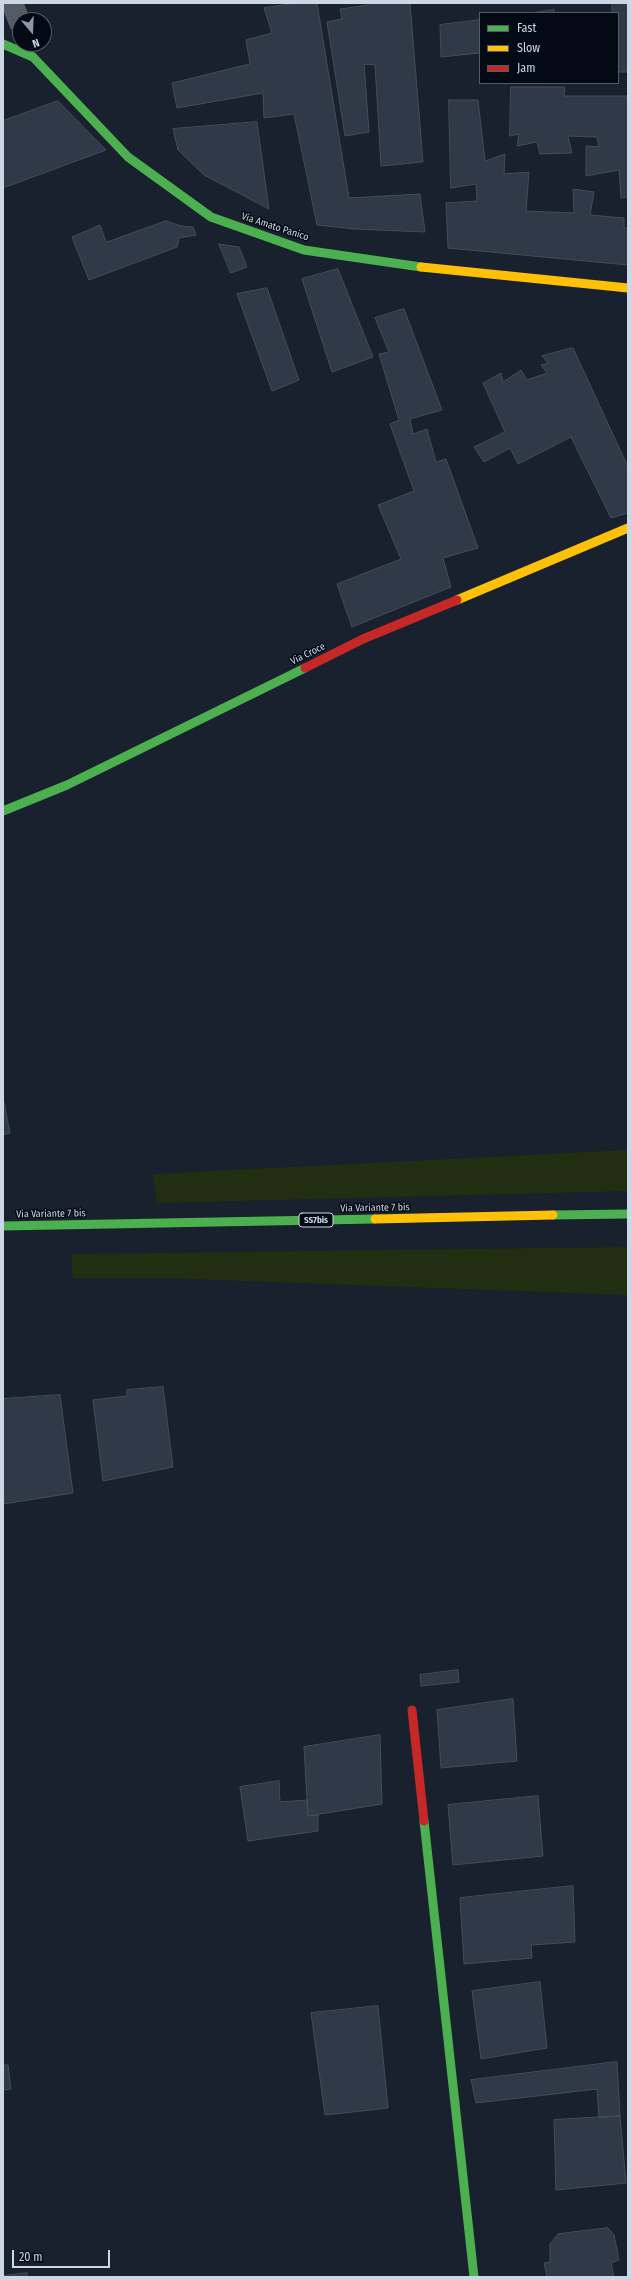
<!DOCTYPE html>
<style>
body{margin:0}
#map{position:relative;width:631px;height:2280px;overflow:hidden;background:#18212d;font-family:"Fira Sans Condensed",sans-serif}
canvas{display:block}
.frame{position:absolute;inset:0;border:4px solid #ccd7e6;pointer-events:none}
.legend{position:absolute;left:479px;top:12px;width:140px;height:72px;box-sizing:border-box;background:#040a13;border:1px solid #545c67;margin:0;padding:5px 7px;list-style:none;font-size:12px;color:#ccd7e6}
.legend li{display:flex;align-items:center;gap:8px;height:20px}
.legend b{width:20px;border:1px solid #545c67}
.north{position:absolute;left:12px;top:12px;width:40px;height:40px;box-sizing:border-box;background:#040a13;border:1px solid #545c67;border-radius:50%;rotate:161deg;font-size:11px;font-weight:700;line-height:16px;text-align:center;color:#ccd7e6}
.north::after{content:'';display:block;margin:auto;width:14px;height:18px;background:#8d97a5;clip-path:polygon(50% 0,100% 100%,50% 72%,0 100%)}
.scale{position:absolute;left:12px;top:2250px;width:98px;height:18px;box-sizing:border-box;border:2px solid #ccd7e6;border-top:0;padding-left:5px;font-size:12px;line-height:14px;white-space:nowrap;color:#ccd7e6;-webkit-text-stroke:3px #040a13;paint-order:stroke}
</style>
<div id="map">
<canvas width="631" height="2280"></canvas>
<div class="frame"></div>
<ul class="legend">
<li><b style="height:5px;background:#4caf50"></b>Fast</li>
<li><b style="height:5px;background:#ffc107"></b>Slow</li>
<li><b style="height:5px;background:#c62828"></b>Jam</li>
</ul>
<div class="north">N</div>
<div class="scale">20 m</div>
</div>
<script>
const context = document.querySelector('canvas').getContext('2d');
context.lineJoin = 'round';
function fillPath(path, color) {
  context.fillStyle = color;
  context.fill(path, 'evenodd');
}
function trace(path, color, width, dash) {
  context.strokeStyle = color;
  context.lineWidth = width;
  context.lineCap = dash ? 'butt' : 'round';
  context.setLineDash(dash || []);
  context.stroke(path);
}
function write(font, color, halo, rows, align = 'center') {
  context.font = font + ' "Fira Sans Condensed",sans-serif';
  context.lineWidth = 3;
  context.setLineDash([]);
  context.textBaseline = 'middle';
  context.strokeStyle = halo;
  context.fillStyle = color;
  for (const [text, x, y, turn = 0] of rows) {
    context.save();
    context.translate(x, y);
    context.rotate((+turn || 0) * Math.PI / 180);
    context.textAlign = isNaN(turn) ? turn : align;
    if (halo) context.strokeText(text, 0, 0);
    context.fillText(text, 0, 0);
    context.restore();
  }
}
fillPath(new Path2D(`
 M628 1150V1191L157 1203 153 1174Z
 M628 1247V1295L163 1278H73L71 1254Z`), '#222e11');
const building = new Path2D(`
 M298 3H317L349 198 420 194 425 232 354 229 317 225 294 114 264 118 263 93 177 108 172 83 250 64 246 40 272 33 264 8Z
 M368 3H410L423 162 381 166 375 65 364 64 369 132 345 136 327 22 342 19 340 9 368 5Z
 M612 3H628V72H618V13H613Z
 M554 10V13H532Z
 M480 20V53L441 57 440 25Z
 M511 87H565L564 96H628V197L621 198 619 170 586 176V146L599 147 597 137 568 136 572 153 540 154 537 142 517 146 519 134 510 136Z
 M449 100H478L485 161 505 154 504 174 529 172 526 211 574 213 573 189 594 192 590 215 624 218V228H628V265L448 248 446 203 477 201 476 184 451 188Z
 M58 101 106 150 3 188V121Z
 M257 122 269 209 204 175 178 150 173 129Z
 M166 221 181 226 193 227 196 235 179 238 177 247 89 280 72 237 100 225 106 242Z
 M219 244 239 247 247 267 231 273Z
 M338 269 373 357 332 372 302 279Z
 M267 288 299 380 272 391 237 294Z
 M404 309 442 410 410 419 413 434 427 429 436 462 446 459 478 548 443 558 451 587 352 627 337 584 401 559 378 505 414 491 390 424 399 420 379 354 389 352 375 318Z
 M573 348 628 467V513L611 518 571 437 518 464 510 448 484 462 474 447 505 432 483 383 501 373 503 382 521 370 527 380 547 373 541 365 548 363 542 356Z
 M3 1097 10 1133 3 1135Z
 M163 1387 173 1467 103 1481 93 1400 127 1396V1390Z
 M60 1395 73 1493 3 1504V1399Z
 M458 1670 459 1682 421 1686 420 1675Z
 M513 1699 517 1761 441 1768 437 1710Z
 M380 1735 382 1804 308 1816 304 1747Z
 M279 1781 280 1802 307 1800 308 1816 318 1815V1831L248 1841 240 1787Z
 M538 1796 543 1856 453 1865 448 1805Z
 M573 1886 575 1942 531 1945 532 1958 464 1964 460 1898Z
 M540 1982 547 2048 481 2059 472 1991Z
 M378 2006 388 2108 325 2115 311 2013Z
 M617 2062 620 2116 599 2118 597 2089 476 2103 471 2080Z
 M3 2065H8L11 2089 3 2090Z
 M620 2116 626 2183 556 2190 554 2120Z
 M608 2228 614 2235 619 2260 611 2263 614 2277H547L544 2263 550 2262V2244L558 2234Z
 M27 2273V2277H3V2276Z`);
fillPath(building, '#2f3947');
trace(building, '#444c57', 1);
trace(new Path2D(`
 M12 3 20 23`), '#545b64', 22);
trace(new Path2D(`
 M3 44 33 57 128 157 211 217 304 250 421 267
 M3 811 67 785 305 668
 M553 1215 628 1214
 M3 1226 375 1219
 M424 1821 474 2277`), '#4caf50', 9);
trace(new Path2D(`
 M421 267 628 288
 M457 600 628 528
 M375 1219 553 1215`), '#ffc107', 9);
trace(new Path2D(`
 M305 668 363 639 457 600
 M412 1710 424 1821`), '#c62828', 9);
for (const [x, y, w] of [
 [316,1220,34]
]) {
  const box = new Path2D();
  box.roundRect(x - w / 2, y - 7, w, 14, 3);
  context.fillStyle = '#040a13';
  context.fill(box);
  trace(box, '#ccd7e6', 1);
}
write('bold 9px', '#ccd7e6', null, [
 ["SS7bis",316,1220]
]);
write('10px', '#ccd7e6', '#040a13', [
 ["Via Amato Panico",275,227,18],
 ["Via Croce",308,654,-26],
 ["Via Variante 7 bis",375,1208,-1],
 ["Via Variante 7 bis",51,1214,-1]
]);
</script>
